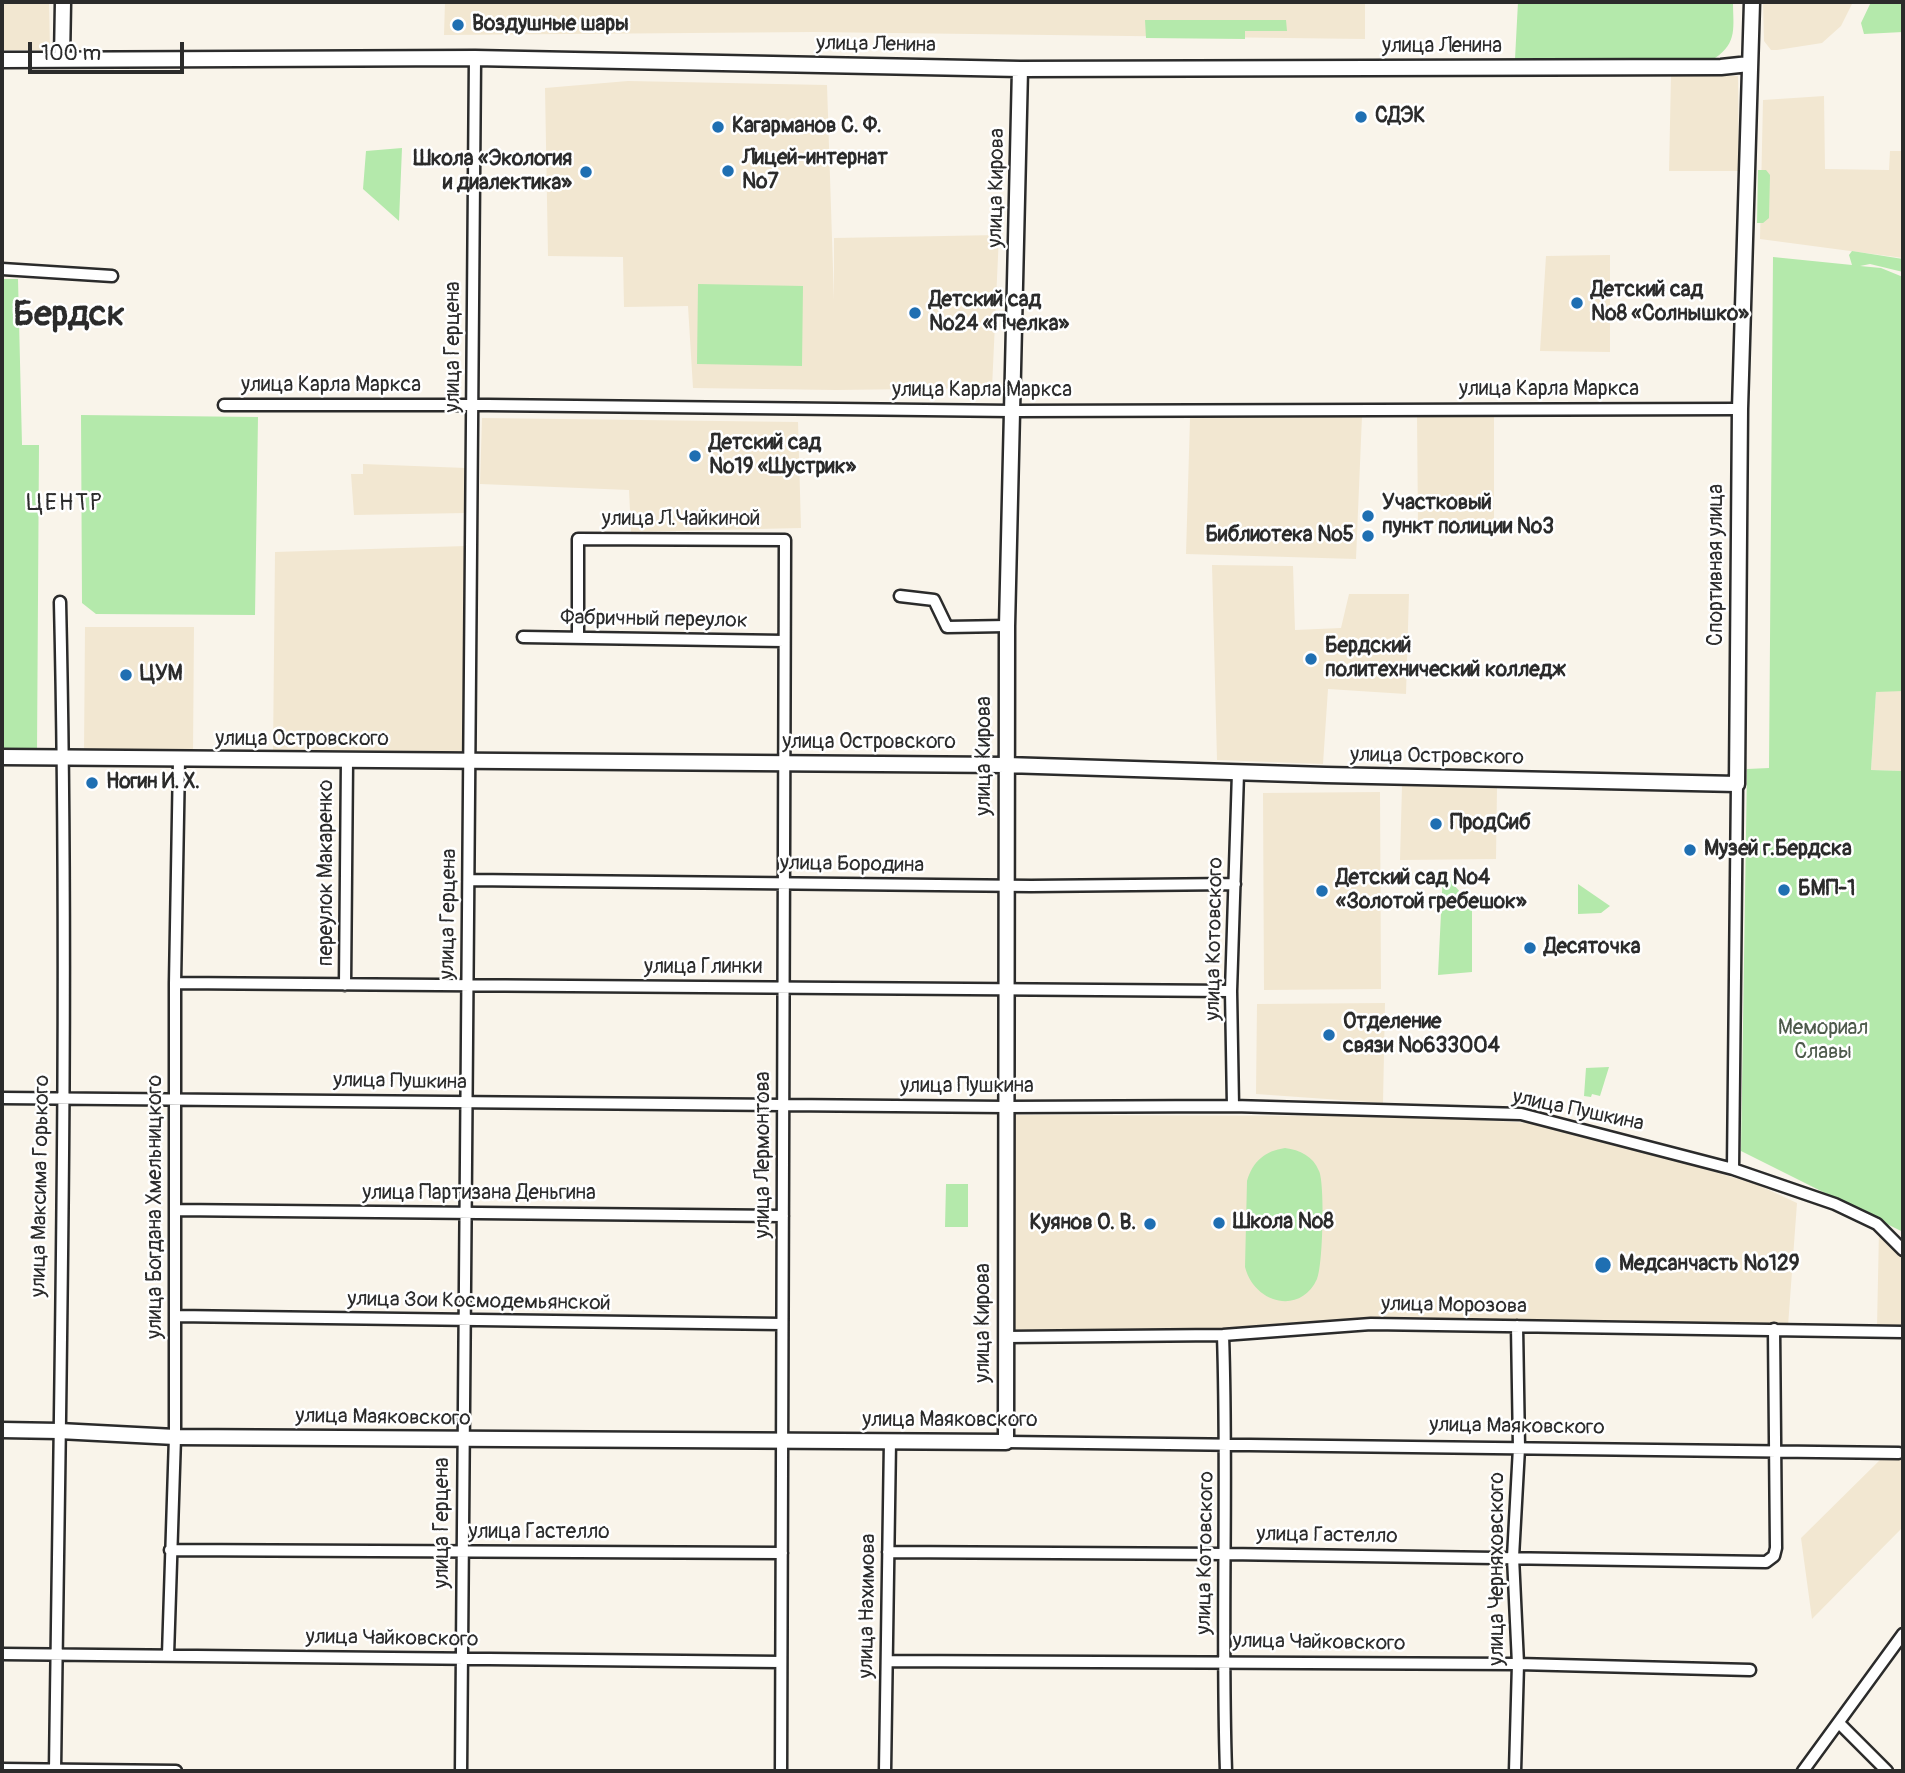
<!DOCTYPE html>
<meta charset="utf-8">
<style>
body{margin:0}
#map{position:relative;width:1905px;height:1773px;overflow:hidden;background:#f9f4ea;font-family:Pangolin,sans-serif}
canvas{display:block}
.frame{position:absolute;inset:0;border:4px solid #2b2b2b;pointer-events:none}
.scale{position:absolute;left:28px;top:42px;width:156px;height:32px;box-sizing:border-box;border:4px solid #2b2b2b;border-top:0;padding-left:9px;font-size:21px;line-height:24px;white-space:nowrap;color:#2b2b2b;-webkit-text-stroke:5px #fff;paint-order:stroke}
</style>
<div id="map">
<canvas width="1905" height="1773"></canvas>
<div class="frame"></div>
<div class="scale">100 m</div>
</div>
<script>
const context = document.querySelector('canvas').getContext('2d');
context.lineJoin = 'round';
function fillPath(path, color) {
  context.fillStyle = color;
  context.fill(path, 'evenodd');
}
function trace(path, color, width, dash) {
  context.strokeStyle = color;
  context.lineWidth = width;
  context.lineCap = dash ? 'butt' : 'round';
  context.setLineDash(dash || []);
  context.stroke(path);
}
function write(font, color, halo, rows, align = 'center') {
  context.font = font + ' Pangolin,sans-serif';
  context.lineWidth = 5;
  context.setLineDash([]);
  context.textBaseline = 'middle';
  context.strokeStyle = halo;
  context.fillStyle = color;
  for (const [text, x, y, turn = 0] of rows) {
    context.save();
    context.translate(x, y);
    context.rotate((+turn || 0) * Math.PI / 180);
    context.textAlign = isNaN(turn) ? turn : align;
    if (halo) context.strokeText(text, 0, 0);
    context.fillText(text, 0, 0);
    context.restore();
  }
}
fillPath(new Path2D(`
 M2 2H49L50 50H2Z
 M445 2H1365V39L814 32 444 35Z
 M1763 2H1853L1841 26 1822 43 1777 50H1771L1764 41Z
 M1671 76H1738L1739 171H1669Z
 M628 81 827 85 834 300V238L999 235 992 388 836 390 693 388 688 306 624 307 623 257 548 256 545 88Z
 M1824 96 1825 169 1889 170 1890 151H1903V258L1760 239 1763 100Z
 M1610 255V352L1540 351 1546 256Z
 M1494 415V527L1418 525 1417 416Z
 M1362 416 1356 559 1186 554 1190 418Z
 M482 418 798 422 801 528 631 532 629 490 480 484Z
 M363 464 466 468V513L354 515 351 474H363Z
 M466 546 465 752 273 753 275 552Z
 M1212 565 1293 566 1295 630 1341 628 1349 594H1409L1406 694 1328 689 1323 764 1217 760Z
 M85 627H194L193 753 84 752Z
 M1876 691H1903V771L1871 770Z
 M1402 786 1497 788 1496 859 1400 860Z
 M1380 792 1381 989 1264 990 1263 793Z
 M1385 1003 1383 1103 1256 1094 1257 1004Z
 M1013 1115 1412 1116 1549 1124 1756 1184 1797 1203 1788 1326 1110 1332 1011 1330Z
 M1879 1230 1903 1254V1327H1877Z
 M1903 1453V1527L1812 1619 1801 1538 1884 1456Z`), '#f2e7d1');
fillPath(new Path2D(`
 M1518 2H1733C1733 26 1738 43 1715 58L1515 59Z
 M1871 2H1903V32L1864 34 1861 23Z
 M1145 20H1286L1287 31H1245V39L1146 38Z
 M402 148 399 221 363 189 366 151Z
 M1758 170H1766L1770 175 1769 218 1763 223H1757Z
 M1852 251 1903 259V272L1870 264 1860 266 1881 268 1903 277V691L1876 692 1871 770 1903 771V1232L1741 1151 1747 769 1769 768 1773 257 1852 265 1849 255Z
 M2 279H18L22 445H39L37 751H2Z
 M698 284 803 286 802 366 697 364Z
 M81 415 258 417 255 615 96 614 82 603Z
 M1443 872 1472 906V972L1438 975Z
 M1578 884 1610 906 1601 913 1578 914Z
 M1609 1067 1600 1096 1592 1094 1591 1097 1584 1096 1586 1068Z
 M1285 1148C1300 1150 1313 1156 1319 1171 1325 1183 1323 1267 1317 1279 1300 1316 1254 1303 1245 1267L1247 1181C1253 1161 1265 1151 1285 1148Z
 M946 1184H968V1227H945Z`), '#b4e9ab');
const street = new Path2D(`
 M2 269 112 276
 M224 405H488L1012 411 1740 409
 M900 596 934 600 947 627 1007 626
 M523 637 784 641
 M578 638V539L785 540 781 1771
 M469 880 1031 886 1235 884
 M175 983 1231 991
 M345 985 347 761
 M2 1098 1006 1107 1233 1106 1521 1114 1733 1169 1835 1204 1877 1224 1903 1250
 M1233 1106 1231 991 1238 773
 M1733 1169 1737 784
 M175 1210 783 1216
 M175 1316 782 1324
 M1223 1335C1228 1481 1221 1626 1226 1771
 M1005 1337 1223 1335 1371 1324 1903 1332
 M1006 1442 1899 1453
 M170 1550 782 1553
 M888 1552 1226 1554 1766 1562 1774 1556 1776 1548 1774 1329
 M2 1654 781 1662
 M168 1655 175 1437V983L179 760
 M887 1661 1518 1664 1750 1670
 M1839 1723 1887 1771
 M2 1769 176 1771
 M55 1771C60 1382 69 992 60 602
 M461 1771 475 58
 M885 1771 890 1441
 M1515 1771 1518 1664 1513 1557 1519 1448 1517 1326
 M1803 1771 1903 1634`);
const secondary = new Path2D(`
 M62 59 63 2
 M2 60 475 58 1020 69 1721 67 1749 64
 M2 757 1006 765 1326 775 1737 784 1740 409 1752 2
 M2 1430 59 1431 175 1437 1006 1442 1007 626 1020 69`);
trace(street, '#2b2b2b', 15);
trace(secondary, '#2b2b2b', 19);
trace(street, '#fff', 10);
trace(secondary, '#fff', 14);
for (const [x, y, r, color] of [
 [458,25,7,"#1f6fb2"],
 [1361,117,7,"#1f6fb2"],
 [718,127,7,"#1f6fb2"],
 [728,171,7,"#1f6fb2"],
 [586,172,7,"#1f6fb2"],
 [1577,303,7,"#1f6fb2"],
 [915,313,7,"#1f6fb2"],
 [695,456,7,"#1f6fb2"],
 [1368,516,7,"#1f6fb2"],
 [1368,536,7,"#1f6fb2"],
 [1311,659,7,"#1f6fb2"],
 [126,675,7,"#1f6fb2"],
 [92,783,7,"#1f6fb2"],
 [1436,824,7,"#1f6fb2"],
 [1690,850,7,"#1f6fb2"],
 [1784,890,7,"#1f6fb2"],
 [1322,891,7,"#1f6fb2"],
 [1530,948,7,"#1f6fb2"],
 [1329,1035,7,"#1f6fb2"],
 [1219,1223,7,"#1f6fb2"],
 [1150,1224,7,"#1f6fb2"],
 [1603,1265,9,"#1f6fb2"]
]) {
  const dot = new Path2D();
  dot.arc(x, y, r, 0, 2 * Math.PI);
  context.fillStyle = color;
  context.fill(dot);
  trace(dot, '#fff', 2.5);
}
write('bold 21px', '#2b2b2b', '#fff', [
 ["Воздушные шары",472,25],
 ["СДЭК",1375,117],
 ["Кагарманов С. Ф.",732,127],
 ["Лицей-интернат",742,159],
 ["№7",742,183],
 ["Школа «Экология",572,160,"right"],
 ["и диалектика»",572,184,"right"],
 ["Детский сад",1591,291],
 ["№8 «Солнышко»",1591,315],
 ["Детский сад",929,301],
 ["№24 «Пчелка»",929,325],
 ["Детский сад",709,444],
 ["№19 «Шустрик»",709,468],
 ["Участковый",1382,504],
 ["пункт полиции №3",1382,528],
 ["Библиотека №5",1354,536,"right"],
 ["Бердский",1325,647],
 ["политехнический колледж",1325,671],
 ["ЦУМ",140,675],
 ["Ногин И. Х.",106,783],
 ["ПродСиб",1450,824],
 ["Музей г.Бердска",1704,850],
 ["Детский сад №4",1336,879],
 ["«Золотой гребешок»",1336,903],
 ["БМП-1",1798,890],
 ["Десяточка",1544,948],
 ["Отделение",1343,1023],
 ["связи №633004",1343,1047],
 ["Школа №8",1233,1223],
 ["Куянов О. В.",1136,1224,"right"],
 ["Медсанчасть №129",1619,1265]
], 'left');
write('21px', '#2b2b2b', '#fff', [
 ["улица Ленина",876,45,1],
 ["улица Ленина",1442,47],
 ["улица Кирова",997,188,-89],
 ["улица Герцена",454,347,-90],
 ["улица Карла Маркса",331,386],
 ["улица Карла Маркса",1549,390],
 ["улица Карла Маркса",982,391],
 ["улица Л.Чайкиной",681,520],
 ["Спортивная улица",1717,565,-90],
 ["Фабричный переулок",654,620,1],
 ["улица Островского",302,740],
 ["улица Островского",869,743],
 ["улица Кирова",985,756,-90],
 ["улица Островского",1437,757,1],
 ["улица Бородина",852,865,1],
 ["переулок Макаренко",327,873,-90],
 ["улица Герцена",449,914,-89],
 ["улица Котовского",1215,939,-89],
 ["улица Глинки",703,968],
 ["улица Пушкина",400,1082,1],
 ["улица Пушкина",967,1087],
 ["улица Пушкина",1578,1111,12],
 ["улица Лермонтова",764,1155,-90],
 ["улица Максима Горького",41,1186,-89],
 ["улица Партизана Деньгина",479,1194],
 ["улица Богдана Хмельницкого",156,1207,-90],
 ["улица Зои Космодемьянской",479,1302,1],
 ["улица Морозова",1454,1306,1],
 ["улица Кирова",984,1323,-90],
 ["улица Маяковского",383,1418,1],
 ["улица Маяковского",950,1421],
 ["улица Маяковского",1517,1427,1],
 ["улица Герцена",443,1523,-90],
 ["улица Гастелло",539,1533],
 ["улица Гастелло",1327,1536,1],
 ["улица Котовского",1206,1553,-89],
 ["улица Черняховского",1498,1569,-90],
 ["улица Нахимова",868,1606,-89],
 ["улица Чайковского",392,1639,1],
 ["улица Чайковского",1319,1643,1]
]);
write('21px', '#4d5a4b', '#fff', [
 ["Мемориал",1823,1029],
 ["Славы",1823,1053]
]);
context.letterSpacing = '2px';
write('23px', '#2b2b2b', '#fff', [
 ["ЦЕНТР",65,504]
]);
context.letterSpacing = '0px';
write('bold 35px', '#2b2b2b', '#fff', [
 ["Бердск",69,316]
]);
</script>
